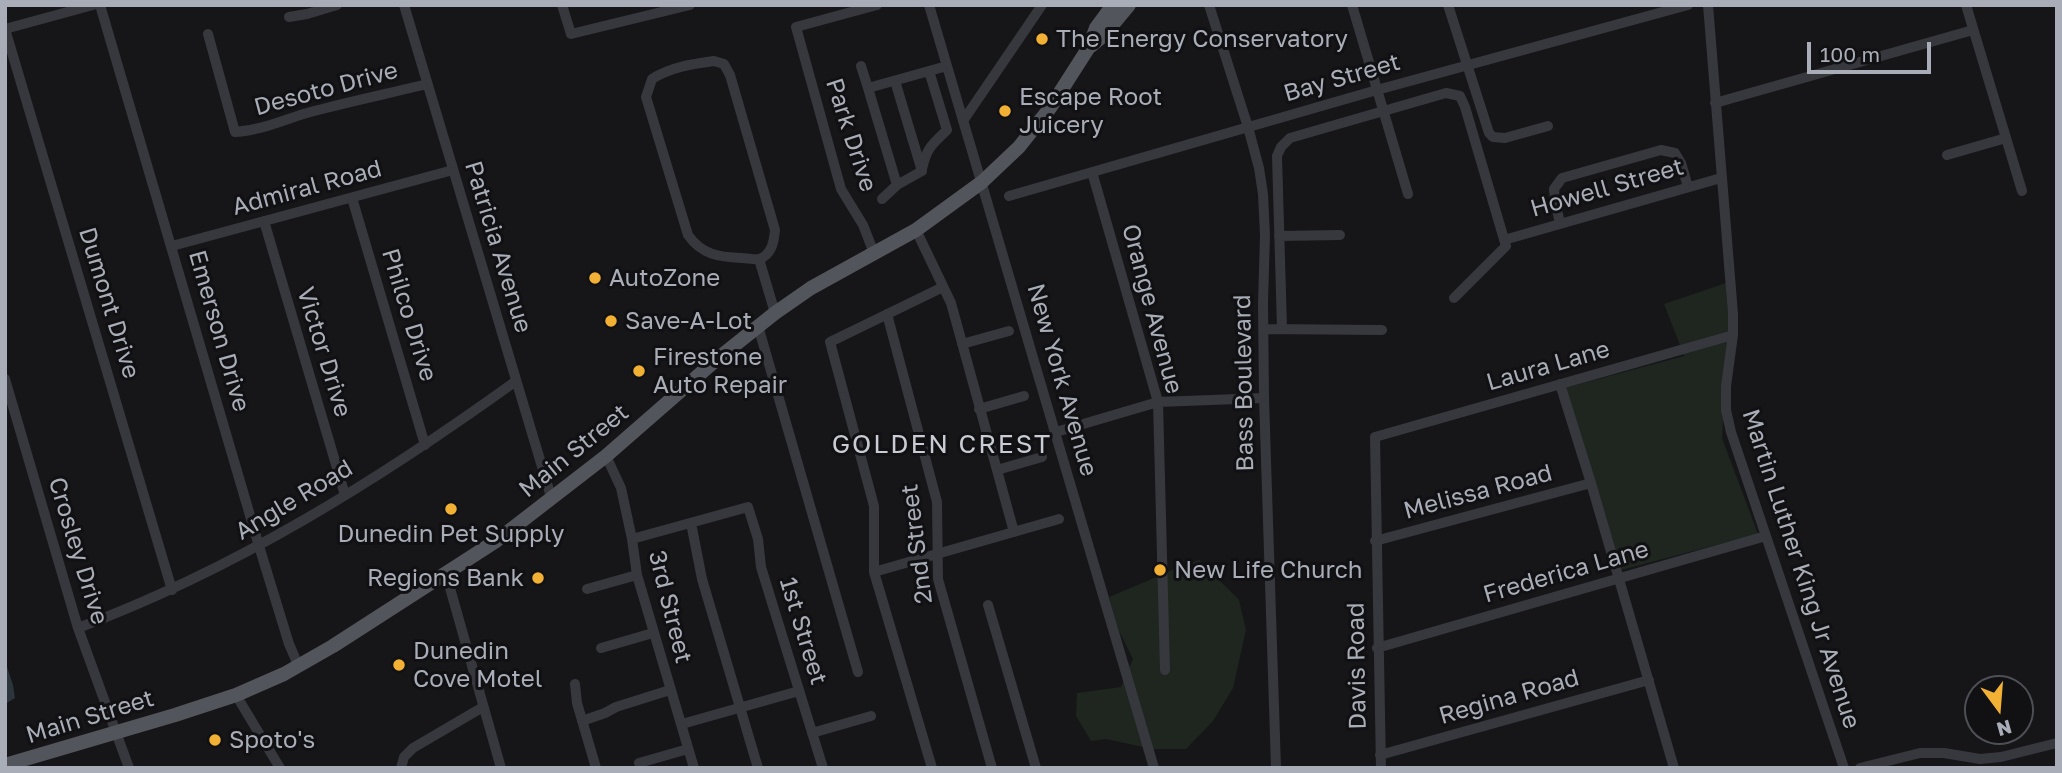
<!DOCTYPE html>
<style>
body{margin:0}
#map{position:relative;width:2062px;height:773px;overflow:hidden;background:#161618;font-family:"Golos Text",sans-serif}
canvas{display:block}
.frame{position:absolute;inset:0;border:7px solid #a8adb8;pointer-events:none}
.north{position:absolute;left:1964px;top:675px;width:70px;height:70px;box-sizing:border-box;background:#111113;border:2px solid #4d4f55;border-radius:50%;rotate:164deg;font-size:19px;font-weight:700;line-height:28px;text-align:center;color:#a8adb8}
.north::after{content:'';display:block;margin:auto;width:24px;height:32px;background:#f2b134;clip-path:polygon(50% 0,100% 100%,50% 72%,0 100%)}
.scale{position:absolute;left:1807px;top:42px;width:124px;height:32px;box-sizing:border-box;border:4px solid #a8adb8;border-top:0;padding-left:9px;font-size:21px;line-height:24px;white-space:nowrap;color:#a8adb8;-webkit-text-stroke:5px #111113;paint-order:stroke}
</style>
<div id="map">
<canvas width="2062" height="773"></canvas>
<div class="frame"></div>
<div class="north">N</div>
<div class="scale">100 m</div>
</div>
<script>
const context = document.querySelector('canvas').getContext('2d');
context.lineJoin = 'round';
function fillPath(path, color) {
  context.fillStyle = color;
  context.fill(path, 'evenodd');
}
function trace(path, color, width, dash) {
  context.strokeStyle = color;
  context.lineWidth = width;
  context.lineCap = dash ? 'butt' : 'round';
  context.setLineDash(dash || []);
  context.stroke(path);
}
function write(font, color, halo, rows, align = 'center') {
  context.font = font + ' "Golos Text",sans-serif';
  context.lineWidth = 6;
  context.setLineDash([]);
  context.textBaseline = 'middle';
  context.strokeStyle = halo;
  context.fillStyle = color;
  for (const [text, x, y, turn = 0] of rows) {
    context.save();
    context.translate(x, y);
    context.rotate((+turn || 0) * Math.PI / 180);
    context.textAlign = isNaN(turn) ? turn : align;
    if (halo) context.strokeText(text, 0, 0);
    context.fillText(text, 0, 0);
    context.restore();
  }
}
fillPath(new Path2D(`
 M1726 283 1729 331 1680 345 1664 304Z
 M1728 341 1722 438 1758 534 1621 570 1565 388 1684 356V354Z
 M1199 560 1239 600 1246 630 1233 688 1213 721 1186 749H1153L1129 668 1133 659 1119 631 1109 597 1159 576 1161 674H1169L1167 572Z
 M1124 680 1143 747 1106 739 1091 741 1076 716 1077 693 1121 687Z`), '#1e261f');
fillPath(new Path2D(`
 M5 661 13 685 15 698 5 704Z`), '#2c353c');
trace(new Path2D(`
 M93 5 5 29 172 590
 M100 5 259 546 289 644 299 667
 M404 5 552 500
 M562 5 571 34 690 5
 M929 5 1154 768
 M1209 5 1248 127 1259 168 1263 194 1265 235 1263 303 1264 398 1276 768
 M1352 5 1408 194
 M1448 5 1489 133 1493 137 1505 138 1548 126
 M1708 5 1733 314V335L1726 386V410L1731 432 1844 768
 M1966 5 2022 191
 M289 17 307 14 337 5
 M208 34 235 132C264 130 287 118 314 111 352 101 390 93 427 84
 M714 61 724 64 730 75 775 230C774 241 772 255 759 259 755 260 747 258 742 258 719 257 702 255 688 235L646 97 652 79C671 67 692 64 714 61Z
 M861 66 868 88
 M895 81 922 171 897 185 868 88 947 66
 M1715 103 1973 30
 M963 121 1042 5
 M1947 155 2006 138
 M922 169C927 147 932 145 947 130L929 71
 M1092 172 1158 402 1165 670
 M1009 196 1377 90 1688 5
 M352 198 425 445
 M882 199 897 185
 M264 221 345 495
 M1560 223 1555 201 1554 189 1562 178 1661 150 1675 153 1681 163 1688 187
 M916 230 951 303 1014 532
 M1279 236 1340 235
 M1504 240 1721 178
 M172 246 453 170
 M874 253 863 225 841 189 796 27 877 5
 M759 259 775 313
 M887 314 937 502 938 579 992 768
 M758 326 858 672
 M1282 328 1277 156 1281 147 1290 138 1446 93 1460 96 1465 107 1506 246 1454 298
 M1264 329 1382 330
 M962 344 1009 331
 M5 379 78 628 129 768
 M1560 384 1591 483 1674 768
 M979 409 1024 396
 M1056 432 1158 402 1264 398
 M606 456 621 488 632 539 637 575 694 768
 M997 470 1042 457
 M691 523 702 579 758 768
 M632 539 748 507 758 539 761 567 823 768
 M1375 541 1591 483
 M874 572 1059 519
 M446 574 501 768
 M587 589 637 575
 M988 605 1036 768
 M78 628C236 569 380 479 516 381
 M601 648 653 633
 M1377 648 1766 536
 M575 684 577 703 596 768
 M236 695 280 768
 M582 721 605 713 616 707 670 690
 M682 724 799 691
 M812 733 871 716
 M1380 755 1649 680
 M639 763 688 749
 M401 768 404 757 413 748 483 707
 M932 768 874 572V506L830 342 943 287
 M1381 768 1375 437 1733 335
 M1860 768 1920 753H1944L1980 759 2001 757 2057 743`), '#37383d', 10);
trace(new Path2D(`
 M1091 46 1104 35 1129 5
 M5 765 175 715 236 695 284 674 333 646 496 541 606 456 716 360 775 313 811 288 916 230 982 182 1019 147 1050 108 1089 47 1096 28 1113 5`), '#53555c', 14);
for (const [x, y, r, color] of [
 [1042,39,7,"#f2b134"],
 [1005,111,7,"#f2b134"],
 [595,278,7,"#f2b134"],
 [611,321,7,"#f2b134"],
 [639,371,7,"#f2b134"],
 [451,509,7,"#f2b134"],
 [1160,570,7,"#f2b134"],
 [538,578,7,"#f2b134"],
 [399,665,7,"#f2b134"],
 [215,740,7,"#f2b134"]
]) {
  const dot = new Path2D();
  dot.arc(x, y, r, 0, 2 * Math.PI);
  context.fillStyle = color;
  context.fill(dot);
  trace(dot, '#111113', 2.5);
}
write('24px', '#a8adb8', '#111113', [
 ["The Energy Conservatory",1056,39],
 ["Escape Root",1019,97],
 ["Juicery",1019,125],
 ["AutoZone",609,278],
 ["Save-A-Lot",625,321],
 ["Firestone",653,357],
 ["Auto Repair",653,385],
 ["Dunedin Pet Supply",451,534,"center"],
 ["New Life Church",1174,570],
 ["Regions Bank",524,578,"right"],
 ["Dunedin",413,651],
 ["Cove Motel",413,679],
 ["Spoto's",229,740]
], 'left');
write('24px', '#a8adb8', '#111113', [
 ["Bay Street",1342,78,-16],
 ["Desoto Drive",326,89,-15],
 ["Park Drive",851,135,72],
 ["Admiral Road",307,188,-15],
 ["Howell Street",1607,188,-16],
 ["Patricia Avenue",498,247,73],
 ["Dumont Drive",109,303,73],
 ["Orange Avenue",1152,309,75],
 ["Philco Drive",409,315,73],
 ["Emerson Drive",219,331,74],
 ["Victor Drive",324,352,73],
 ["Laura Lane",1548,366,-16],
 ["New York Avenue",1062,380,74],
 ["Bass Boulevard",1244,383,-91],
 ["Main Street",574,451,-39],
 ["Melissa Road",1478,492,-15],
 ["Angle Road",294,500,-31],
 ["2nd Street",917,544,-97],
 ["Crosley Drive",78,551,73],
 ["Martin Luther King Jr Avenue",1801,569,72],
 ["Frederica Lane",1566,572,-16],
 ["3rd Street",670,607,76],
 ["1st Street",803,631,73],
 ["Davis Road",1357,666,-91],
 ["Regina Road",1509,697,-16],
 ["Main Street",90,717,-17]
]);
context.letterSpacing = '2px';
write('26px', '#c9ccd4', '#111113', [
 ["GOLDEN CREST",942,445]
]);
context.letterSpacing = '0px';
</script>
